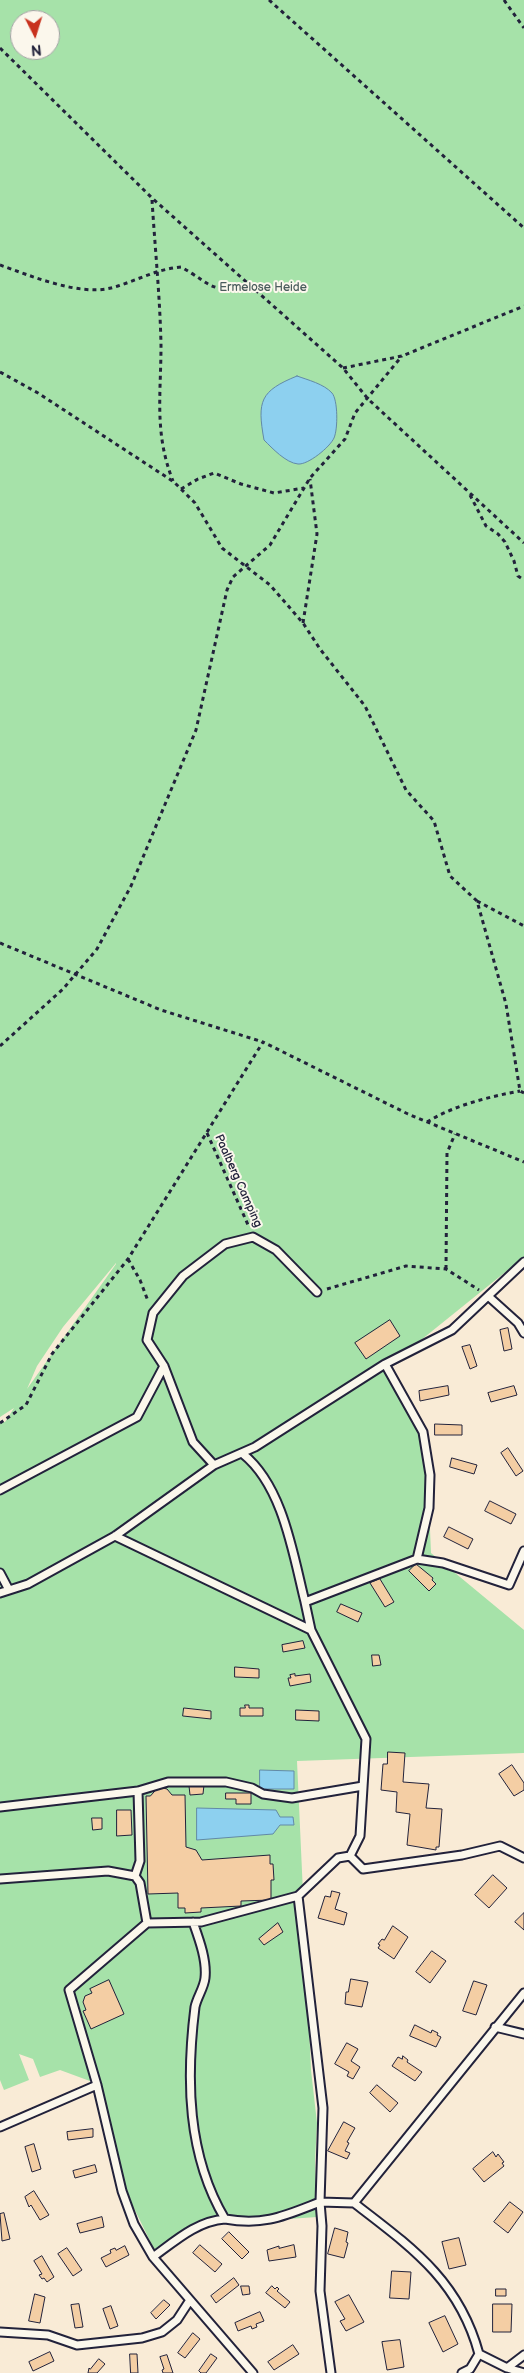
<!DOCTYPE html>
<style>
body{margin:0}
#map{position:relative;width:524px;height:2373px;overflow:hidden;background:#f9ebd6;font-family:"Balsamiq Sans",sans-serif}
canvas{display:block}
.north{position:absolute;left:10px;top:10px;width:50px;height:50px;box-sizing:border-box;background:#fbf7ec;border:1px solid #a4a2a5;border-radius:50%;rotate:175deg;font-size:14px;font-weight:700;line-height:20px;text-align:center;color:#22223b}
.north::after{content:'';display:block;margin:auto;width:18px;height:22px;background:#c8321e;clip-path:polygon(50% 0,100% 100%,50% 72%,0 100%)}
</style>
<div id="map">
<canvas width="524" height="2373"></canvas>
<div class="north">N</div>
</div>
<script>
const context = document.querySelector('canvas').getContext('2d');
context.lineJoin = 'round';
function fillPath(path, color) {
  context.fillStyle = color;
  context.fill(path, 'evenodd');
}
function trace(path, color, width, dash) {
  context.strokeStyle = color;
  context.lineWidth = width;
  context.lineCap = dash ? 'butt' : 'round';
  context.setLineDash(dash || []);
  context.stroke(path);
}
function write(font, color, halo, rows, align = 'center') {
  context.font = font + ' "Balsamiq Sans",sans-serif';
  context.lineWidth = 4;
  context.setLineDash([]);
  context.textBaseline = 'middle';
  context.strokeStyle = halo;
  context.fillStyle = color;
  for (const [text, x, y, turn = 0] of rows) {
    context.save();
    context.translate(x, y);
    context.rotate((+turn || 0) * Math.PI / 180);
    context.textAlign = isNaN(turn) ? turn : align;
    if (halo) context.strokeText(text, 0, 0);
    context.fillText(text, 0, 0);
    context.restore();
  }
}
fillPath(new Path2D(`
 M0 0H524V1257L390 1365 426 1436 431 1553 524 1630V1753L297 1761 311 2070 317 2123 315 2161 317 2217 216 2224 154 2249 127 2194 98 2084 60 2070 40 2077 33 2059 19 2054 29 2080 4 2090 0 2080V1422H5L14 1408 0 1417ZM20 20H50V50H20ZM116 1263V1264L27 1389 37 1366 63 1327Z`), '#a6e2a9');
const water = new Path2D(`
 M297 376C308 380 324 384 332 393 338 400 338 429 334 438 330 447 308 465 298 464 286 463 272 448 264 440 257 401 260 391 297 376Z
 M260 1770 294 1771V1789H260Z
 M197 1808 276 1810 280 1817H293L294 1825H280L273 1834 197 1840Z`);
fillPath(water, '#8dd0ef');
trace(water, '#628aa7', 1);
const building = new Path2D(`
 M390 1320 400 1336 366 1359 355 1343Z
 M508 1328 512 1349 504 1351 500 1330Z
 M470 1345 477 1366 470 1369 462 1347Z
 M448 1386 449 1395 420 1401 419 1391Z
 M514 1386 517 1395 491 1402 488 1393Z
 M435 1424 462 1425V1435H435Z
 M508 1448 523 1471 516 1476 501 1453Z
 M452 1458 477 1465 474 1474 450 1467Z
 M490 1501 516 1514 511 1524 485 1511Z
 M449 1527 473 1539 468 1549 444 1537Z
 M416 1564 433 1578 432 1580 436 1584 429 1591 409 1571Z
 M380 1579 394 1602 385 1607 370 1583Z
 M341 1604 362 1613 358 1622 337 1612Z
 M303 1641 305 1648 283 1652 282 1645Z
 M372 1655H379L381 1665 373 1666Z
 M235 1667 259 1669V1678L235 1677Z
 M295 1674V1676L310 1674 311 1682 290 1686 288 1678H291L290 1675Z
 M245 1705H249V1708H263V1716H240V1708H245Z
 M184 1708 211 1711V1719L183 1716Z
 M296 1710 319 1711V1721L296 1720Z
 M388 1752 405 1753 403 1782 429 1784 426 1808 442 1809 439 1847H436V1850L407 1845 410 1814 396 1812 397 1792 381 1790 383 1764H387Z
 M512 1765 524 1783V1790L514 1796 499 1774Z
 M204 1785 203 1794 190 1795 189 1786Z
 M159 1787 167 1789 172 1795H185L186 1847 196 1850 202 1860 270 1855V1864H273L274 1880H271V1900L241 1901V1906L201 1908V1912L185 1913V1908H178V1893L148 1894 146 1796H150Z
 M226 1793H251V1804H236V1799H226Z
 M117 1810H131L132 1835 117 1836Z
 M92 1818H102V1829L93 1830Z
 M493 1875 507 1888 489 1908 475 1895Z
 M332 1891 340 1893 335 1909 347 1913 344 1925 318 1918 325 1896 330 1897Z
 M524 1913V1930L515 1922Z
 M278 1923 283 1932 264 1945 259 1939Z
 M393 1926 408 1937 394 1959 378 1948 380 1945 378 1944 382 1939 384 1940Z
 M432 1951 446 1961 430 1983 416 1972Z
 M351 1979 368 1982 362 2007 345 2004 346 1992H348Z
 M109 1980 124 2014 91 2029 83 2011 86 2010 83 2002 85 1996 92 1993 90 1989Z
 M474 1981 487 1985 476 2015 463 2011Z
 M415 2025 431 2033 432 2030 438 2033 437 2035 441 2037 436 2047 410 2036Z
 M347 2043 358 2049 351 2061 360 2067 353 2079 347 2076 349 2072 335 2064Z
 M403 2056 408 2060 407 2062 422 2072 415 2081 392 2066 398 2057 402 2059Z
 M377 2085 398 2103 390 2112 370 2093Z
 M344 2122 355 2128 347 2142 349 2143 345 2151 350 2153 347 2159 328 2151Z
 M93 2129V2137L68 2140 67 2132Z
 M34 2144 41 2169 32 2172 25 2147Z
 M493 2152 496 2157 498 2154 504 2162 502 2163 504 2166 484 2182 473 2169Z
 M95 2165 97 2172 75 2178 73 2171Z
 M34 2191 49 2215 40 2220 31 2205 29 2207 25 2197Z
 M510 2202 523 2212 508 2233 494 2222Z
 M4 2213 10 2239 2 2241 0 2214Z
 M102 2217 104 2227 80 2233 77 2224Z
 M335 2228 348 2232 346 2242 348 2243 344 2258 328 2254Z
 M229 2232 249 2252 242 2259 222 2239Z
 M459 2238 466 2265 449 2269 442 2242Z
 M200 2245 222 2264 215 2272 193 2253Z
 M294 2245 296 2257 269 2261 267 2250 279 2246V2248Z
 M125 2246 129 2255 106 2267 101 2258 111 2253 110 2250 115 2248 116 2250Z
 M67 2248 82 2270 73 2276 58 2254Z
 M42 2256 54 2277 47 2282 44 2278 42 2279 39 2275 42 2274 34 2261Z
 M392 2271 411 2272 409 2299 390 2298Z
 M234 2278 239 2285 216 2303 211 2296Z
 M241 2286H249L250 2294 243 2295Z
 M272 2286 275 2289 277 2287 279 2289 277 2291 290 2302 285 2308 266 2293Z
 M496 2289H506V2296H496Z
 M35 2294 45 2297 40 2323 29 2321Z
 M349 2295 364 2322 346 2331 340 2321 345 2319 335 2302Z
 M164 2300 170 2305 156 2319 151 2313Z
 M79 2304 83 2327 75 2328 71 2305Z
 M493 2304H512L511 2332H493Z
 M111 2306 118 2326 110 2329 103 2309Z
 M260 2312 264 2321 256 2324 257 2327 252 2329 251 2326 238 2331 235 2323Z
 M445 2316 458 2344 443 2352 429 2323Z
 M193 2333 200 2339 185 2358 178 2353Z
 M400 2340 404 2367 387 2370 382 2342Z
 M293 2345 299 2354 274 2370 268 2362Z
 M50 2352 54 2361 33 2371 29 2362Z
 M130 2354H137L138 2373H131Z
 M211 2354 217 2358 206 2373H201L199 2371Z
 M167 2355 173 2373H163L162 2370 164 2369 160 2357Z
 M99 2359 105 2364 97 2373H88L89 2368 90 2369Z`);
fillPath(building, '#f4cea4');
trace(building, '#22223b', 1);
const service = new Path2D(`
 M488 1296 518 1323 524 1333
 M385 1364 423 1432 430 1475 429 1508 417 1559
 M243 1454C283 1486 293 1554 305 1602
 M214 1465 193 1442 164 1366 147 1340 153 1313 183 1276 225 1244 253 1237 276 1250 317 1292
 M0 1490 137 1417 164 1366
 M115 1536 311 1630
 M0 1573 9 1590
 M0 1593 28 1584 115 1536 214 1465 255 1447 385 1364 452 1330 524 1262
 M0 1807 138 1791 168 1782H226L252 1788 263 1794 292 1798 363 1786
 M350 1856 360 1836 366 1739 311 1630 305 1602 417 1559 443 1563 509 1585 524 1551
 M135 1876 140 1861 138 1791
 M0 1879 108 1871 135 1876 140 1883 147 1923
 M298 1896 323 2108 320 2202 354 2203 524 1993
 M193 1922C199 1939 207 1960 205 1978 204 1988 197 1997 195 2007 186 2079 187 2155 225 2219 264 2226 284 2216 320 2202L322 2226 320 2291 331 2373
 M495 2027 524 2034
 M0 2127 97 2085
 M354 2203C411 2247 459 2280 479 2354L470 2369 462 2373
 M153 2257C175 2241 197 2221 225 2219
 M0 2332 48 2335 77 2345 142 2338 162 2332 177 2320 190 2300
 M479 2354 507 2368 524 2355
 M507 2368 524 2373
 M253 2373 153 2257 134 2224 122 2191 97 2085 69 1990 147 1923 201 1922 298 1896 338 1858 350 1856 363 1869 462 1855 500 1846 524 1858`);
trace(service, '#22223b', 11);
trace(new Path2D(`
 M269 0 524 228
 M504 0 524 28
 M0 48 152 198 343 368 368 399 524 543
 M152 200C155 248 160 297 161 345 161 395 154 433 173 481
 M0 265C31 276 79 296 111 288 134 282 156 269 181 267 215 286 208 293 250 285
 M343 368 402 356 524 306
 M0 372 38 393 174 482 195 503 222 548 270 585 303 623 320 649 365 706 406 790 434 821 450 876 477 901 506 1004 520 1091 524 1093
 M181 489 198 479 214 473 241 484 274 493 304 488
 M470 495 486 526 498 534 505 542 514 561 518 576 524 580
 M303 623 317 534 310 479
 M477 901 524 926
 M0 943 161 1010 263 1042
 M0 1046 63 989 97 949 131 886 196 730 227 590 233 577 270 545 310 478 345 439 355 413 402 356
 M427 1122C455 1105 488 1097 520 1091
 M207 1133 249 1227
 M128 1259 140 1280 148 1301
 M446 1269 447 1153 455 1134
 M327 1289 406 1266 446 1269 479 1290
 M0 1423 26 1405 52 1354 128 1259 263 1042 408 1114 524 1162`), '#22223b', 3, [4, 4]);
trace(service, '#fbf7ec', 7);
write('12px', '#4a5c5c', '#fbf7ec', [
 ["Ermelose Heide",263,288]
]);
write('12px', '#22223b', '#fbf7ec', [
 ["Paalberg Camping",238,1181,66]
]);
</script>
